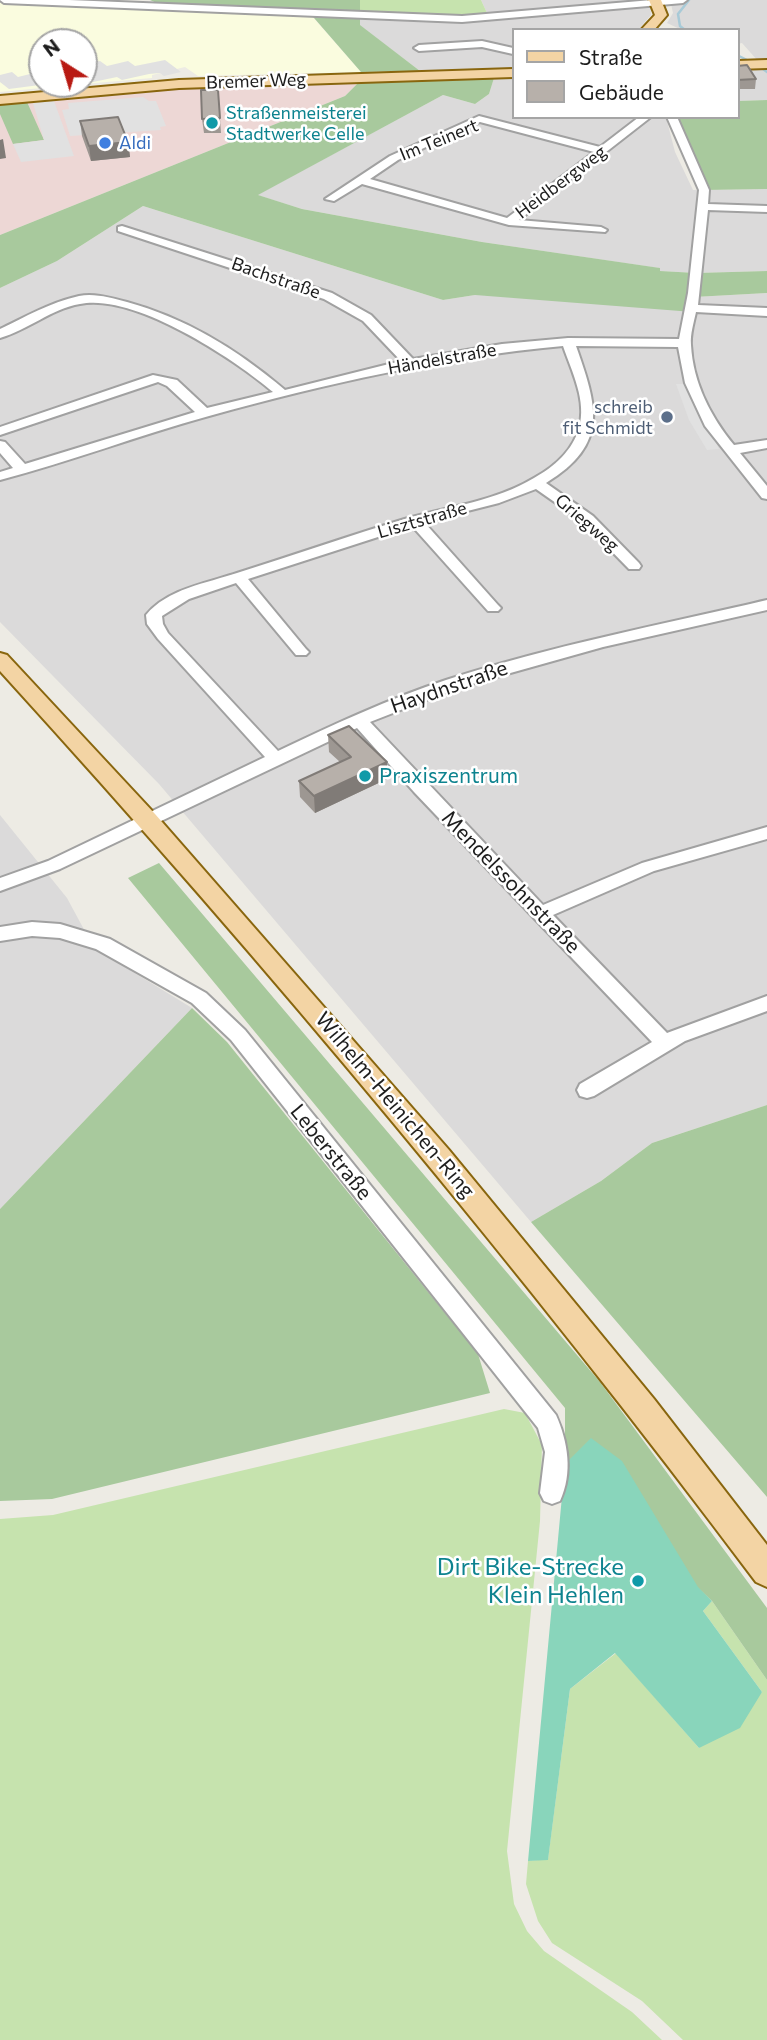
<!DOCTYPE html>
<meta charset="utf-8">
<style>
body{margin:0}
#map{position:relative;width:767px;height:2040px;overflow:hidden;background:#edebe4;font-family:Commissioner,sans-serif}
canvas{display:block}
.legend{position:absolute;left:512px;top:28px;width:228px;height:91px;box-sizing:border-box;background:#fff;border:2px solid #a5a5a5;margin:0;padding:9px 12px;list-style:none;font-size:21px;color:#1d1d1d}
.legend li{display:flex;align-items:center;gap:14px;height:35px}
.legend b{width:35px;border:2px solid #a5a5a5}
.north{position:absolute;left:28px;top:28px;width:70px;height:70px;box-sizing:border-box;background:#fff;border:2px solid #a5a5a5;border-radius:50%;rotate:323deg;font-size:19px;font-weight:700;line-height:28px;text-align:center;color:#1d1d1d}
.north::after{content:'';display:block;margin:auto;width:24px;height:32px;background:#b81a13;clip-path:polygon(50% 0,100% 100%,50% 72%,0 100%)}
</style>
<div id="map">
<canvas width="767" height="2040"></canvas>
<ul class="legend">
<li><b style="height:9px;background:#f3d4a4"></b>Straße</li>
<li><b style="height:19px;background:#b7b0aa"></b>Gebäude</li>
</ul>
<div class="north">N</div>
</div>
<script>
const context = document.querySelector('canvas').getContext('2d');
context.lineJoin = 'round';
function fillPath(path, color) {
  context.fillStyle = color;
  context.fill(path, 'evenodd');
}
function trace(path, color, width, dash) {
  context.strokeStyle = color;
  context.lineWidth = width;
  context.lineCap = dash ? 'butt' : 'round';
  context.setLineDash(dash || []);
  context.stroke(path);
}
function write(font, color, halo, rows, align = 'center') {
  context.font = font + ' Commissioner,sans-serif';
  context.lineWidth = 5;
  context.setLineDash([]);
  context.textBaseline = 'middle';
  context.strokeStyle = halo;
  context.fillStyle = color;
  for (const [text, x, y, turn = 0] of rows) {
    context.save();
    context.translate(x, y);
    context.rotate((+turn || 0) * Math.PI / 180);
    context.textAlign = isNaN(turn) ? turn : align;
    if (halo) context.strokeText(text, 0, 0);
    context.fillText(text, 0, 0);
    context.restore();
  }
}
fillPath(new Path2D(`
 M481 0H645L650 5 651 15 638 30H513V68L420 71 359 25 360 13H487Z
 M665 0H767V61H758L742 43 737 44V30H682L667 23 673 13 671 4Z
 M767 69V100L737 101V70Z
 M513 77V117H666L675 152 693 190 767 189V271L696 273 659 271V268L482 242 302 209 257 195 443 95 475 104 489 94 494 78Z
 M143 206 443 300 475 295 694 297 767 293V1105L652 1143 601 1181 531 1222 159 784 0 622V288L57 261Z
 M0 815 67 898 94 948 192 1008 0 1209Z`), '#dbdada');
fillPath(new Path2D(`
 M358 83 345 96 0 235V106L191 88Z`), '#edd7d5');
fillPath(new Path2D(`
 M0 2 311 15 361 72 198 76 185 67 152 75V78L84 84V42H42V84H83L0 92Z`), '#fafcdf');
fillPath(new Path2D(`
 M360 0H481L487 13 443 18 360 13Z
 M504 1409 525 1413 542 1445 540 1521 507 1851 514 1904 527 1931 544 1951 632 2012 662 2040H0V1519L53 1515Z
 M712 1601 767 1680V2040H683L642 2001 552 1943 538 1921 526 1884 528 1861 548 1859 570 1689 616 1653 699 1748 762 1692 703 1611Z`), '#c6e3ae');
fillPath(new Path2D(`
 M150 0H360V25L420 71 361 72 308 11 161 5Z
 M494 78 489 94 475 104 443 95 258 195 302 209 482 242 660 268V271L696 273 767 271V293L694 297 693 312 475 295 443 300 143 206 57 261 0 288V235L345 96 358 83Z
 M767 100V189L704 190 677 117H737V101Z
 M27 102 44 140 13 144 0 114V105Z
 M159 863 600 1382 767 1608V1680L712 1601 565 1464V1408L128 878Z
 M192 1008 227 1042 478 1354 490 1393 52 1499 0 1501V1209Z
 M767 1105V1497L531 1222 601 1181 652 1143Z`), '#a8c99d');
fillPath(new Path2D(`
 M591 1438 622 1461 698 1587 712 1601 703 1611 762 1692 740 1728 699 1748 615 1653 570 1689 548 1860 528 1861 565 1464Z`), '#89d5bb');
fillPath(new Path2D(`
 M165 60 181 72 164 76 160 73 149 74 122 80 117 77 93 82 84 76V65L100 61 107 66 128 61 135 66Z
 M42 71V84H47L9 89 0 82V75L12 72 18 77Z
 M143 97 149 101H156L166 126 160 127 161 130 70 136 62 110 69 109 68 103Z
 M54 101 74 156 21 162 13 144 44 140 33 103Z
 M676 384H687L719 449 707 450 689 420Z`), '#e1e1e1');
trace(new Path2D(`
 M685 30 680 26 678 14 689 0
 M737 55 747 60
 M763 69 767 72`), '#a8cad7', 2.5);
const minor = new Path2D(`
 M0 0H69L462 16 652 0H687L683 3 462 22 4 3Z
 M482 41 513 48V54L482 47 419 51 414 48 419 45Z
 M479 116 600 147 639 117H651L519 220 601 227 607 230 605 232 509 225 362 184 334 201 325 199 390 156ZM480 122 594 152 507 218 370 179 398 160Z
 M667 117H677L709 190 708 204 767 206V212L708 210 698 305 767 308V316L696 312C694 322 690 334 691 345 693 383 711 417 734 445L767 440V448L740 453 767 486V499L762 498 705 426 685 383 678 347 576 346C597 406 610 444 546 483L593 516 639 563 641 566 639 569H629L583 522 536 489 499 503 424 522 498 605 501 608 498 611H488L412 526 248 579 306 649 309 652 306 655H296L236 583 189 599 162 616 163 624 168 633 278 751C333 725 388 699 446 680 550 646 660 625 767 600V610L603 647 457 688 370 722 543 905 642 863 767 827V839L654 871 553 915 667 1033 767 996V1011L685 1041 594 1096 587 1098 580 1096 577 1090 580 1084 652 1042 414 792 357 728 60 869 0 891V878L48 861 265 757 158 639 147 624 146 615C167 589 207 583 237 573 294 555 351 535 408 518 451 506 496 501 534 478 554 467 573 450 579 428 587 401 572 372 563 346 443 357 325 384 209 416 139 435 70 462 0 480V472L13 468 0 453V441L5 442 25 464 195 412 167 386 158 382 0 435V427L153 375 177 380 207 408 273 392C233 358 134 293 80 304 51 309 28 330 0 338V329C25 317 51 302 79 296 95 293 111 298 127 302 186 318 238 350 285 390L401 361 363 321 324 299 118 231V227L122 226 332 293 371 315 413 359 502 344 568 338 679 339 688 293 699 190Z
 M32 922 60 924 110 939 206 993 245 1030 556 1415C568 1442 573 1473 560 1501L552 1504 544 1501 540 1493 545 1452 538 1428 231 1040 192 1003 96 949 60 938 32 936 0 941V927Z`);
const major = new Path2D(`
 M649 0H661L667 15 654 30H641L655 15Z
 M767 60V68L737 69V61Z
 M513 69V77L179 88 0 104V96L179 80Z
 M0 653 7 655 155 814 449 1150 654 1399 767 1545V1587L756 1582C519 1266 266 963 0 671Z`);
trace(minor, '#a1a1a1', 4);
trace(major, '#89660e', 4);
fillPath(minor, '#fff');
fillPath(major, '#f3d4a4');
fillPath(new Path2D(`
 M737 66 756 79 755 89H737Z
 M218 90 221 133H204L202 119Z
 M80 121 128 142 130 157 91 161 82 136Z
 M328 735 387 762V779L315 813 300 797 299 781 340 762 329 752Z`), '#9d9792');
fillPath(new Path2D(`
 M3 139 6 158 0 159V140Z
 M128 142 130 157 91 161 89 146Z
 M387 762V779L315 813 314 796Z`), '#807b77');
const building = new Path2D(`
 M747 65 756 79 737 80V66Z
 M201 90H218L220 118 202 119Z
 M118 117 128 142 89 146 80 121Z
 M349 726 387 762 314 796 299 781 351 757 328 735Z`);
fillPath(building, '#b7b0aa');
trace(building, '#807b77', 2);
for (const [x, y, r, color] of [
 [212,123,7,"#0f9aa8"],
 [105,143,7,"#3f7fe0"],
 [667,417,7,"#5c6f8a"],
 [365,776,7,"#0f9aa8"],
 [638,1581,7,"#0f9aa8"]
]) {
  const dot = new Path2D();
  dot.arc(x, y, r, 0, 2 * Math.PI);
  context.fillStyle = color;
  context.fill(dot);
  trace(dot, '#fff', 2.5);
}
write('18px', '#1d1d1d', '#fff', [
 ["Bremer Weg",256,81,-2],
 ["Im Teinert",439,140,-22],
 ["Heidbergweg",561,182,-37],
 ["Bachstraße",276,278,19],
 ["Händelstraße",442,359,-10],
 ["Lisztstraße",422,520,-16],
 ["Griegweg",587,523,41]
]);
write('18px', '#0d838f', '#fff', [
 ["Straßenmeisterei",226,113],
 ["Stadtwerke Celle",226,134]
], 'left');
write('18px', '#366cbe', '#fff', [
 ["Aldi",119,143]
], 'left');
write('18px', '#4e5e75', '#fff', [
 ["schreib",653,407],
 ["fit Schmidt",653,428]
], 'right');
write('21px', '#1d1d1d', '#fff', [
 ["Haydnstraße",449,687,-19],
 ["Mendelssohnstraße",511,882,46],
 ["Wilhelm-Heinichen-Ring",395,1105,50],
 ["Leberstraße",331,1152,51]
]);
write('21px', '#0d838f', '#fff', [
 ["Praxiszentrum",379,776]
], 'left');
write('24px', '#0d838f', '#fff', [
 ["Dirt Bike-Strecke",624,1567],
 ["Klein Hehlen",624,1595]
], 'right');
</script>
